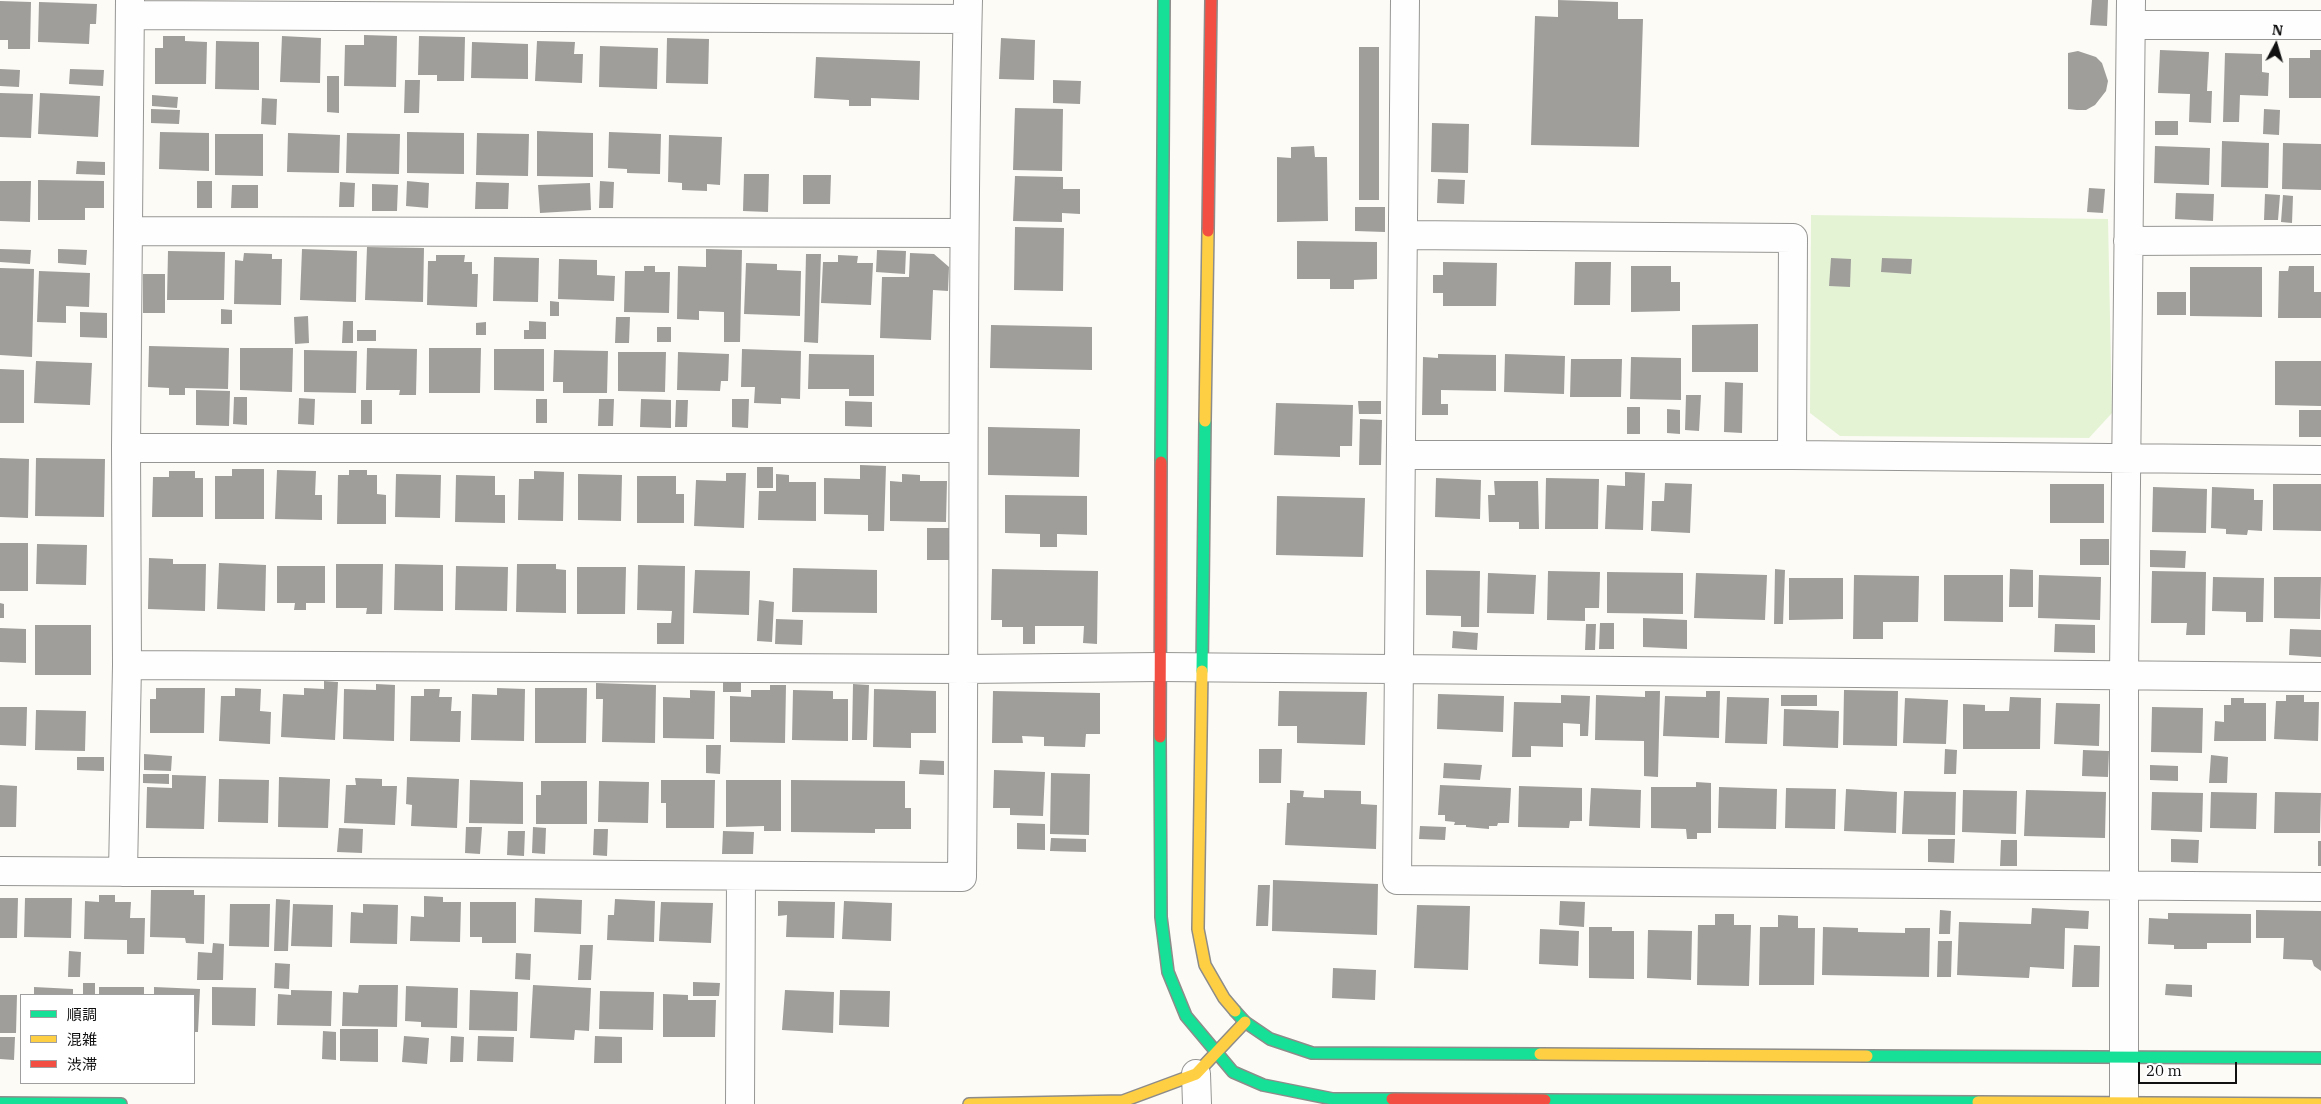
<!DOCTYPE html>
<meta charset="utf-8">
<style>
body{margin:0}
#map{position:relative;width:2321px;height:1104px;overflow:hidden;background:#fcfbf6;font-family:"IBM Plex Serif","Noto Sans JP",serif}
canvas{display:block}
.legend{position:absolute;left:20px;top:994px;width:175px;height:90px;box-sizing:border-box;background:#fff;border:1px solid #9f9f9f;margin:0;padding:6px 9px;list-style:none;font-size:15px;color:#101010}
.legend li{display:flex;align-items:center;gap:10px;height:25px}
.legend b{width:25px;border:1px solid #9f9f9f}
.north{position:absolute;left:2251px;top:20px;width:50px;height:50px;-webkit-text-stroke:4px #fff;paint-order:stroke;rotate:6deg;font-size:14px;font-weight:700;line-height:20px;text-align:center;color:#101010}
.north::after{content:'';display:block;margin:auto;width:18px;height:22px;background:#101010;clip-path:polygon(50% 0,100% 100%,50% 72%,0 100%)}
.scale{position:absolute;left:2138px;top:1062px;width:99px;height:22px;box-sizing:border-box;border:2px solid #101010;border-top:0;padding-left:6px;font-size:15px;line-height:18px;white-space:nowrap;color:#101010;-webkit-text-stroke:4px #fff;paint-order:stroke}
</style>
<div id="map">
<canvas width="2321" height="1104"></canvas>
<ul class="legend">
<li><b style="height:6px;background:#16e098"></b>順調</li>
<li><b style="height:6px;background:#ffcf43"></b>混雑</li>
<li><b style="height:6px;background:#f24e42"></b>渋滞</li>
</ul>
<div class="north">N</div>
<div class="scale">20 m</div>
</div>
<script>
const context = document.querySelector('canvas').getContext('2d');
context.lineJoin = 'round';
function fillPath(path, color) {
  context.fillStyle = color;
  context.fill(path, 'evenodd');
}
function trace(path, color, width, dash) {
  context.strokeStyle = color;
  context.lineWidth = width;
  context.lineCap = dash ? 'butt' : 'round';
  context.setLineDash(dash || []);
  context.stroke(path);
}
fillPath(new Path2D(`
 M1811 215 2108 219 2112 413 2089 438 1840 436 1810 413Z`), '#e5f3d5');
fillPath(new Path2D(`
 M1558 0 1618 2V19H1643L1639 147 1531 145 1535 16 1558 17Z
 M2092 0H2108L2107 26 2090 25Z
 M0 1 31 2 30 49H8V40H0Z
 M39 2 97 4 96 24H90L89 44 38 42Z
 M364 35 397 36 396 87 344 86 345 45H364Z
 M163 36H185V41L207 42 206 84H155V48H163Z
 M282 36 321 38 320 83 280 82Z
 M419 36 465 37 464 81H437V75H418Z
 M667 38 709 39 708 84 666 83Z
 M1001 38 1035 40 1034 80 999 79Z
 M216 41 259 42V90L215 89Z
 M537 41 575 42 574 54H583L582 83 535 81Z
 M472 42 528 44V79L471 78Z
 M600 46 658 48 657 89 599 87Z
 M1359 47H1379V200H1359Z
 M2160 50 2209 52 2207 91H2212L2211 123 2189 122 2190 94 2158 93Z
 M2310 50H2321V98H2289V58H2310Z
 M2078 51 2096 57 2102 63 2108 81 2106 91 2095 105 2086 110H2077L2068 109V53Z
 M2225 53 2262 54V72L2269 73 2268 96 2240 95 2239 122H2223Z
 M816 57 920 61 919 100 871 98V106H849V100L814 98Z
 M0 69 20 70 19 87 0 86Z
 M70 69 104 70 103 86 69 84Z
 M327 76H339V113L327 112Z
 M405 80H420L419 113H404Z
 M1053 80 1081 81 1080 104 1053 103Z
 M0 93 33 94 31 138 0 137Z
 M40 93 100 96 98 137 38 134Z
 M152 95 178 97 177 108 152 106Z
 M262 98 277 99 276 125 261 124Z
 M1015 108 1063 109 1062 171 1013 170Z
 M151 109 180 110 179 124 151 123Z
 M2264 109 2280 110 2279 135 2263 134Z
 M2155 121H2178V135H2155Z
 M1432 123 1469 124 1468 173 1431 172Z
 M537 131 593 133V177L537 176Z
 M160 132 209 133V171L159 169Z
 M407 132 464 133V174L407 173Z
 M609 132 661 134 660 174 627 173V169L608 168Z
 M288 133 340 135 339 173 287 172Z
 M347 133 400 134 399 174 346 173Z
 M477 133 529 134 528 176 476 175Z
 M215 134H263V176L215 175Z
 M669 135 722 137 720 185 707 184V191L682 190V183L668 182Z
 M2222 141 2269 143 2268 188 2221 187Z
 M2283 143 2321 144V190L2282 189Z
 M1314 146 1315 157H1327L1328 221 1277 222V157L1291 158V147Z
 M2155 146 2210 148 2209 185 2154 183Z
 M77 161 105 162V175L76 174Z
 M744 174H769L768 212 743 211Z
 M803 175H831L830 204H803Z
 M1015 176 1063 177V189H1080V214L1062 213V222L1013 221Z
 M1438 179 1465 180 1464 204 1437 203Z
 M38 180 104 181V208H85V220H38Z
 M0 181H31L30 222 0 221Z
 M197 181H212V208H197Z
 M407 181 429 183 428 208 406 206Z
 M600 181 614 182 613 208H599Z
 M340 182 355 183 354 207H339Z
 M476 182 509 183 508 209H475Z
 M590 183 591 210 540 213 538 185Z
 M372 184 398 185 397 211H372Z
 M232 185H258V208H231Z
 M2089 188 2105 189 2103 213 2087 212Z
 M2176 193 2214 194 2213 221 2175 219Z
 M2265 194 2280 195 2278 220H2264Z
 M2283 195 2293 196 2292 223 2281 222Z
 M1355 207H1385V232L1355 231Z
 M1015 227 1064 228 1063 291 1014 290Z
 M1297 241 1377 242V279L1354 280V289H1330V279H1297Z
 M367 247 424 248 423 302 365 300Z
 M0 249 31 250 30 264 0 262Z
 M58 249 87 250 86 265 58 263Z
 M302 249 357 251 356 302 300 300Z
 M706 249 742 250 740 342H724V312L699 311V320L677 319 678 266 706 267Z
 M877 250 906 251 905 274 876 272Z
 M168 251 225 252 224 300H167Z
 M244 253 272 254V259H282L281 305 234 304 235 260 243 261Z
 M910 253 934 254 949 267 948 291 933 290 931 340 880 338 882 277H909Z
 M806 254H821L818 343 804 342Z
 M436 255H465L464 262H472V274H478L477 307 427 305 428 261H436Z
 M838 255 858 256 857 263H873L871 305 821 303 823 262H838Z
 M494 257 539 258 538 302 493 301Z
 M1831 258 1851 259 1850 287 1829 286Z
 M1882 258 1912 259 1911 274 1881 272Z
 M559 259 597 260V275L615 276 614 301 558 299Z
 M1443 262 1497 263 1496 306H1443V293H1433V275H1443Z
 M1575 262H1611L1610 305H1574Z
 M746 263 777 264V270L801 271 800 316 744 314Z
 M644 266H655V272H670L669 313 624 312 625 271H644Z
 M1631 266H1671V282H1680V311L1631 312Z
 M2289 266H2314V292H2321V318H2278L2279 271H2288Z
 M2190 267H2262V317L2190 316Z
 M0 268 34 269 32 357 0 355Z
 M39 271 90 273 89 307 66 306V323L37 322Z
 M143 274H165V313H143Z
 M2157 292H2186V315H2157Z
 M550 301 559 302V316H550Z
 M221 309 232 310V324H221Z
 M80 312 107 313V338L80 337Z
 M308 316 309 343 295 344 294 317Z
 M616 317H630L629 343H615Z
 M343 321H353V343H342Z
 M529 321 546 322V339H524V330H529Z
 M486 322V335H476V323Z
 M1758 324V372H1692V325Z
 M991 325 1092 327V370L990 368Z
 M657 327H671V342H657Z
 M357 330H376V341H357Z
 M149 346 229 348 228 389 185 388V395H169V388L148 387Z
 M240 348H293L292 392 240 390Z
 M367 348 417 349 416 395H399L400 390H366Z
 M429 348H481L480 393H429Z
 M494 349H544V391L494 390Z
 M742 349 801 351 800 399 781 398V404L754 403 755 387H741Z
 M304 350 357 351 356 393 304 392Z
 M554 350 608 351 607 393H563V382H553Z
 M618 352H666L665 392 618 391Z
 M678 352 729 354 728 381H721L720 391 677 390Z
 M809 354 874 355V396H849V389H808Z
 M1438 354 1496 355V391L1441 390V404H1448V415H1422L1423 357 1438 358Z
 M1505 354 1565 356 1564 394 1504 392Z
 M1631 357 1681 358V400L1630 399Z
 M1571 359H1622L1621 397H1570Z
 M36 361 92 363 90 405 34 403Z
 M2275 361H2321V406L2275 405Z
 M0 369 24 370V423H0Z
 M1725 382 1743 383 1742 433 1724 432Z
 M196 390 230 391 229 426 196 425Z
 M1686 395H1701L1699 431 1685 430Z
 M234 397H247V425L233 424Z
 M299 398 315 399 314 425 298 424Z
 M536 399H547V423H536Z
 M599 399H614L613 426H598Z
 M641 399 671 400V428L640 427Z
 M732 399H749L748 428 732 427Z
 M361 400H372V424H361Z
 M676 400H688L687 427H675Z
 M845 401 872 402V427L845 426Z
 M1358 401H1381V414H1359Z
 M1276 403 1353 405 1352 446H1340V457L1274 455Z
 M1627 407H1640V434H1627Z
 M1667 409 1680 410V434L1667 433Z
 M2299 410H2321V437H2299Z
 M1360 419 1382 420 1381 465H1359Z
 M988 427 1080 429 1079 477 988 475Z
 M0 458 29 459 28 518 0 517Z
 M36 458 105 459 104 517 35 516Z
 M860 465 886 466 884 531H868V515L824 514V478L860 479Z
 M757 467H773V488H757Z
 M232 469H264V519H215V476H232Z
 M277 470 316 471 315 495H322V520L275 519Z
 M349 470H367V475H377V494L386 495V524H337L338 475H349Z
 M169 471H195V478H203V517H152L153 477H169Z
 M534 471 564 472 563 521 518 520 519 479H534Z
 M1625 472 1645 473 1643 530 1605 529 1607 485 1625 486Z
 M726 473H746L744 528 694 526 696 480 726 481Z
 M396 474 441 475 440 518 395 517Z
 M578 474 622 475 621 521 578 520Z
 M776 474 789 475V482H816V521L758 520 759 491H776Z
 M902 474 920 475V481H947L946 522 890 521V481L902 482Z
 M456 475 495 476V495H505V523L455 522Z
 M637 476H676V494H684V523H637Z
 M1436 478 1481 480 1480 519 1435 517Z
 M1546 478 1599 479 1598 529H1545Z
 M1494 481H1538L1539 529H1519V522H1489L1488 495H1495Z
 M1665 483 1692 484 1690 533 1651 531 1652 501H1664Z
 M2050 484H2104V523H2050Z
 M2273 484H2321V531L2273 530Z
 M2153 487 2207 489 2206 533 2152 532Z
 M2212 487 2254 489V500H2263L2262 531 2248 530 2247 535 2226 534V529L2211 528Z
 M1005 495 1087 496V535L1057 534V547H1040V534L1005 533Z
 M1277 496 1365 498 1363 557 1276 555Z
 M927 528H951L950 560H927Z
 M2080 539H2109V565H2080Z
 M0 543H28V591H0Z
 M37 544 87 545 86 585 36 584Z
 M2150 550 2186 551 2185 568 2150 567Z
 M149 558 173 559V564H206L205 611 148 609Z
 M219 563 266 565 265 611 217 609Z
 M336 564H383L382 614H366L367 608H336Z
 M395 564 443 565V611L394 610Z
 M517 564H556V569L566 570V613L516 612Z
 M638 565 685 566 684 644H657V623H671L672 611 637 610Z
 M277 566H325V603H306V610H294L295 603H277Z
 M456 566 508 567 507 611 455 610Z
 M577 567H626L625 614H577Z
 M793 568 877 570V613L792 612Z
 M992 569 1098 571 1097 644 1083 643 1084 626H1035V644H1023V627H1002V620H991Z
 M1775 569 1785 570 1783 624H1774Z
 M2010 569 2033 570V607H2009Z
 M695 570 750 571 749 615 693 613Z
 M1426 570 1480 571 1479 627H1461V616L1426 615Z
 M1548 571 1600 572 1599 608H1585V621L1547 620Z
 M2152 571 2206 572 2205 635H2186L2187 623H2151Z
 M1607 572 1683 573V614L1607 613Z
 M1488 573 1536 575 1534 614 1487 613Z
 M1696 573 1767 575 1765 620 1694 618Z
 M1854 575 1919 576 1918 622H1883V639H1853Z
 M1944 575H2003V622L1944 621Z
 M2039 575 2101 577 2100 620 2038 618Z
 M2213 577 2264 578 2263 622H2246V612L2212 611Z
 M2274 577H2321L2320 619 2274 618Z
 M1789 578H1843V619L1789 620Z
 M759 600 774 602 772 642 757 641Z
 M0 603 4 604V618H0Z
 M1643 618 1687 620V649L1643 647Z
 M776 619 803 620 802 645 775 644Z
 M1600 623H1614V649H1599Z
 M1586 624H1596L1595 650H1585Z
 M2055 624 2095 625V653L2054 652Z
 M35 625H91V675H35Z
 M0 628 26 629V663L0 662Z
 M2290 629 2321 630V657L2289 655Z
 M1453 631 1478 633 1477 650 1452 648Z
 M324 681 338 682 335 740 281 737 283 694 304 695V688L324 689Z
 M723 681H741V692H723Z
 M596 683 656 685 655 743 602 742 603 699H596Z
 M376 684 395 685 394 741 343 739 344 689 376 690Z
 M853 684 869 685 867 740H852Z
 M770 685H786L785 743 730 742V696L751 697V690H770Z
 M156 688H205L204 733H150V699H156Z
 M235 688 261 689 260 711 271 712 270 744 219 741 221 696H235Z
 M497 688 525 689 524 741 471 740 472 694 497 695Z
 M535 688H587L586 743H535Z
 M424 689H440L439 697H452L451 711H461L460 742 410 741 411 696H424Z
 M874 689 936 691V733H911V748L873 747Z
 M690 690 715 691 714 739 663 738V697L690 698Z
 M793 690 833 691V699H848V741L792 740Z
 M1844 690 1898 691 1897 746 1843 745Z
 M993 691 1100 693V734H1086L1085 747 1044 746V737L1022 736 1023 743H992Z
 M1279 691 1367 692 1365 745 1297 743V726H1278Z
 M1645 691H1660L1658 777 1644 776V741L1595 740 1596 695 1645 697Z
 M1706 691H1720L1719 738 1663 736 1665 696 1706 697Z
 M1438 694 1504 696 1503 732 1437 729Z
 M1561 695 1590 696 1588 736H1580V724L1563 723V747L1531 746V757H1512L1514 702 1561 703Z
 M1781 695H1817V706H1781Z
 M2286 695H2304V702H2319L2318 741 2274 739 2276 701H2286Z
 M1727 697 1769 698 1767 744 1725 743Z
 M2010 697 2041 698 2040 749H1963V704L1985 705V711H2009Z
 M1905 698 1948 700 1946 744 1903 743Z
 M2231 698H2244V703H2266V741H2214L2215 721 2224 722V705H2231Z
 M2056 703 2100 704 2099 746 2054 744Z
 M0 707H27L26 746 0 745Z
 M2152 707 2203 708 2202 753 2151 752Z
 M1784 709 1839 711 1838 748 1783 746Z
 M36 710 86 711 85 751 35 750Z
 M706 745H721L720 774 706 773Z
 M1259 749H1282L1281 783H1259Z
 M1945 749 1957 750 1956 774H1944Z
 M2083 750 2109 751 2108 777 2082 776Z
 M144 754 172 756 171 771 144 770Z
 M2211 755 2228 757 2227 783H2209Z
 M77 757H104V771L77 770Z
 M920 760 944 761V775L919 774Z
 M1444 763 1482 765 1480 780 1443 778Z
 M2150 765 2178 766V781L2150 780Z
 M994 770 1045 772 1043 816 1010 815V808H993Z
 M1051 773 1090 774 1089 835 1050 834Z
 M143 774H169V784L143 783Z
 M172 775 206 776 204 829 146 828 147 787 172 788Z
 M279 777 330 779 328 828 278 827Z
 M407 777 459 779 457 828 411 826 412 805 406 804Z
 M355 778 382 779V786H397L395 825 344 823 346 785H356Z
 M219 779 269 780 268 823 218 822Z
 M470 780 523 782V824L469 823Z
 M661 780H715L714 828H666V803H661Z
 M726 780H781V831H764V826L726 827Z
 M791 780 905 781V808H911V829H875V833L791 832Z
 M541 781H587V824H536V795H541Z
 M599 781 649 782 648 823 598 822Z
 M1696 782 1711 783V833H1697V839H1687L1686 829 1651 828V787H1696Z
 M0 785 17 786 16 827H0Z
 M1440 785 1511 788 1509 823H1498L1497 826H1489V829L1466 827V825H1454L1455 822 1445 821V815H1438Z
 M1519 786 1582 788V821H1570L1569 828 1518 827Z
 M1719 787 1777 789 1776 829 1718 828Z
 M1591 788 1641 790 1640 828 1589 826Z
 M1786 788 1836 789 1835 829 1785 828Z
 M1846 789 1897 792 1896 833 1844 831Z
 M1290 790 1304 791 1303 797 1324 798V790L1361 791V804L1377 805 1376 849 1285 845 1287 803H1290Z
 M1963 790 2017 791 2016 834 1962 832Z
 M2026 790 2106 792 2105 838 2024 836Z
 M1904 791 1956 792 1955 835 1902 834Z
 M2152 792 2203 793 2202 832 2151 830Z
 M2211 792 2257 793 2256 829 2210 828Z
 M2275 792 2321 793 2320 833H2274Z
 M1017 823 1045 824V850L1017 849Z
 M1420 826 1446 827 1445 840 1419 839Z
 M466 827H482L480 854 465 853Z
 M533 827 546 828 545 854 532 853Z
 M339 828 363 829 362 853 337 852Z
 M594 829H608L607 856 593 855Z
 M508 831H525L524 856 507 855Z
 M723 831 754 832 753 854H722Z
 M1051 838 1086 839V852L1050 851Z
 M1928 839H1955L1954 863 1928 862Z
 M2171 839 2199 840 2198 863 2171 862Z
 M2001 840H2017V866H2000Z
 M2318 841H2321V866H2318Z
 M1273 880 1378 884 1377 935 1272 931Z
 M1258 885H1270L1268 926H1256Z
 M151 890H194V895H205L204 944 186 943 185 938 150 937Z
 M99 895H115V902H131L130 918H145L144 954H127V940L84 939 85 901 99 902Z
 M424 896 443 897V902H461L460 942 410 941 411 916 424 917Z
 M0 898H18L17 938H0Z
 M25 898H72L71 938 24 937Z
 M535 898 582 900 581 934 534 932Z
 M276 899 290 900 288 951H274Z
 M615 899 655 901 654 942 607 940 608 915H614Z
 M778 901 835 902 834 938 786 937 787 915 778 916Z
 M844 901 892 903 891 941 842 939Z
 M1560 901 1585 902 1584 927 1559 925Z
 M470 902H516V943H482V937H470Z
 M661 902 713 903 711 943 659 941Z
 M230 904H270L269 947 229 946Z
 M293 904 333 905 332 947 291 946Z
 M363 904 398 905 397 944 350 943 351 912 363 913Z
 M1417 905 1470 906 1468 970 1414 968Z
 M2032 908 2089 911 2088 929 2065 928 2064 969 2030 967 2029 978 1957 975 1959 922 2031 924Z
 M1940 910 1951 911 1950 934H1939Z
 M2256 910 2321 911V971L2314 966 2312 960 2283 959 2284 938H2256Z
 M2168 913 2251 914V943H2207V949H2174V945L2148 944 2149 918 2168 919Z
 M1715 914H1734V925H1751L1749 986 1697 985 1698 925H1715Z
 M1778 915 1798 916V928H1815L1814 985H1759L1760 927H1778Z
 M1589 927H1612V931H1634V979L1589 978Z
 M1823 927 1858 928V932L1905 933V928H1930L1929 977 1822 975Z
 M1540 929 1579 931 1578 966 1539 964Z
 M1648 930 1692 931 1691 980 1647 978Z
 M1938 941H1952L1951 977H1937Z
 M213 943 224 944 223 980H197L198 952 212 953Z
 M580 945H593L591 980H578Z
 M2074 945 2100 946 2099 987H2072Z
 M69 951 81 952 80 977H68Z
 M516 953 531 954 530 980 515 979Z
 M275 963 290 964 289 989 274 988Z
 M1333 968 1376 970 1375 1000 1332 998Z
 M693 982 720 983 719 996H693Z
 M83 983H95V995H83Z
 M2166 984 2192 985V997L2165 995Z
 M359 985H398L397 1027 342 1026 343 992 358 993Z
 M533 985 591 988 589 1031 575 1030 574 1040 530 1038Z
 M406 986 458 988 457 1028 421 1027V1022L405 1021Z
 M34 987 73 989V995H34Z
 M99 987H144V995H99Z
 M154 987 200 989 198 1032H194V995H154Z
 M212 987 256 988 255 1026 212 1025Z
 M291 990 332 991 331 1026 277 1025 278 994 291 995Z
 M470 990 518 992 517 1031 469 1030Z
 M785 990 834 992 833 1033 782 1030Z
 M840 990 890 991 889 1027 839 1025Z
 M600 991 654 992 653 1030 599 1029Z
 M663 994 688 995V1000H716L715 1037H663Z
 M0 995H17L16 1033H0Z
 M340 1029H378V1062L340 1061Z
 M323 1031 336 1032V1060L322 1059Z
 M404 1036 429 1038 427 1064 402 1062Z
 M451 1036 464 1037 463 1062H450Z
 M478 1036 514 1037 513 1062 477 1061Z
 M595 1036 622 1037V1063H594Z
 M0 1037H15L14 1060 0 1059Z`), '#a09e9b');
const street = new Path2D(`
 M1405 0 1397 880 2321 887
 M130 15 967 19
 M2131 25H2321
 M128 231 963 233
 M1403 235 1793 238 1792 455
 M2128 241 2321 240
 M126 448H963
 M1402 455H1792L2321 460
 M127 665 964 669 1160 667 2321 677
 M0 871 962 877C965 585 961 292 968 0
 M123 872 127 665 126 448 130 0
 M1196 1074 1197 1104
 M2124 1103V675L2131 0
 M740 1104 741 876`);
const fast = new Path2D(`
 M1161 462 1164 0
 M1202 671 1205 421
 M1160 737 1161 917 1168 972 1186 1016 1233 1072 1263 1085 1333 1099H1392
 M1235 1011 1245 1022 1270 1039 1312 1053 1540 1054
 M1867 1056 2321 1058
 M1545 1100 1978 1102
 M0 1103 121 1104`);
const slow = new Path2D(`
 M1205 421 1208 231
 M1202 671 1198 929 1205 965 1224 998 1235 1011
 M1540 1054 1867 1056
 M1978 1102 2321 1104
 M969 1104 1123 1101 1196 1074 1245 1022`);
const jam = new Path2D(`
 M1208 231 1211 0
 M1160 737 1161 462
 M1392 1099 1545 1100`);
trace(street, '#969694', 30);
trace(fast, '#8d8c8a', 14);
trace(slow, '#8d8c8a', 14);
trace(jam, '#8d8c8a', 14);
trace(street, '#fffefe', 28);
trace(fast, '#16e098', 11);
trace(slow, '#ffcf43', 11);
trace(jam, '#f24e42', 11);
</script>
